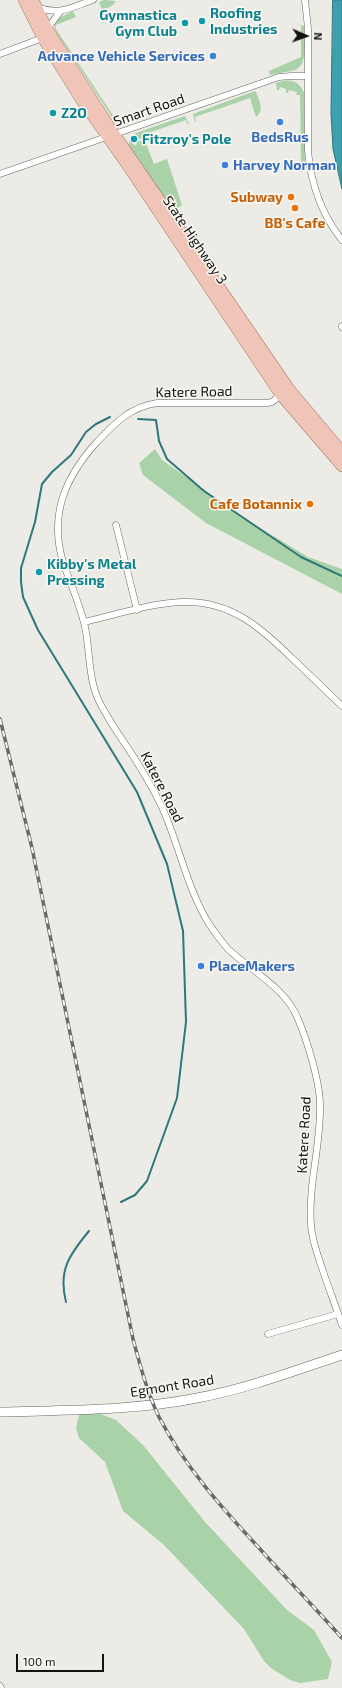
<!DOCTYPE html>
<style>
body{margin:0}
#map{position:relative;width:342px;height:1688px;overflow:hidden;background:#ecebe5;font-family:"Exo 2",sans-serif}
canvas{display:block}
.north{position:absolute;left:286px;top:16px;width:40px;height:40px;-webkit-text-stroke:3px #faf8f2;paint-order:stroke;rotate:92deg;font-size:11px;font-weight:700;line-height:16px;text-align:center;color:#131210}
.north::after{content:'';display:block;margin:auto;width:14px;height:18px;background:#131210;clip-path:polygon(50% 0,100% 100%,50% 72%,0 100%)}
.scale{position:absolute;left:16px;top:1654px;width:88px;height:18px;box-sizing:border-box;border:2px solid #131210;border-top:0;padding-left:5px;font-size:12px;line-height:14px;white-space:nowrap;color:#131210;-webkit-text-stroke:3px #faf8f2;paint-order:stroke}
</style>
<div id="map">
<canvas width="342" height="1688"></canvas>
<div class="north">N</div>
<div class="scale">100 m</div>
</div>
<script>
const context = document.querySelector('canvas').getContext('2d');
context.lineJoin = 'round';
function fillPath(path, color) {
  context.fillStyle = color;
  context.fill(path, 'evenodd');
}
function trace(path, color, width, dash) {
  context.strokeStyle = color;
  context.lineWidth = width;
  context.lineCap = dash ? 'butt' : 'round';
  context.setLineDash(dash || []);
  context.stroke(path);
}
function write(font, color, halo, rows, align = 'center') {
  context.font = font + ' "Exo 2",sans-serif';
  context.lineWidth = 3;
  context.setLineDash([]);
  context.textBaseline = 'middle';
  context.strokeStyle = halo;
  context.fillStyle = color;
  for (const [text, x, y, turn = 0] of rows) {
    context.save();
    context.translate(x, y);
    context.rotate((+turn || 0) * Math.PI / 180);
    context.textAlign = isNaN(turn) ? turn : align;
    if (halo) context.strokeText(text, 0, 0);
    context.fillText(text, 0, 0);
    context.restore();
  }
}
fillPath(new Path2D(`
 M104 0 116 1 113 5 105 9 107 12 105 13 102 10 99 2Z
 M73 11 76 17 56 25V29L116 120 121 123 119 124 113 119 55 30V25L58 21 57 19Z
 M301 25 304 26C304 39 310 67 292 71 285 72 278 73 270 75L269 71 301 57Z
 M283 81C293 79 300 83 304 93L305 165 299 167 297 164 301 163 300 95H296L297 92 289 90 288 93H286V89L280 87 279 90H277L276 83Z
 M255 91 256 92C259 100 265 110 256 117L250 98 195 117 196 121 195 122 193 114Z
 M185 116 189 124H187L186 120 145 134 147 139 145 140 131 137 136 133Z
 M129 141H132L135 146 138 141H145L154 164 167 159 182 205 173 212 129 147Z
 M155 449 162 460 247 520 308 557 342 569V594L206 523 143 475 139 463Z
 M81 1407 116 1420 143 1445 205 1522 287 1610 314 1630 332 1662 328 1679 300 1683 290 1680 271 1668 264 1661 244 1629 164 1545 123 1511 105 1462 79 1438 76 1428Z`), '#aad2a8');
const water = new Path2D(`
 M333 0H342V189L333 149 331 114Z`);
fillPath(water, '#3ca1ac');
trace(water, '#30767d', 1);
trace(new Path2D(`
 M110 417 96 424 86 432 71 455 52 472 42 484 35 522 21 568V582L23 597 38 630 137 792 167 864 183 931 186 1022 177 1098 147 1181 135 1195 121 1202
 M138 419 156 420 159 441 167 459 204 491 301 557 342 576
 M66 1302C58 1271 69 1255 89 1231`), '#30767d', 2);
const minor = new Path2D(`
 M305 0 308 28V151C311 183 321 214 342 240
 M37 7C59 16 72 7 93 0
 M47 29 60 12
 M0 54 45 37
 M0 174 279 77 291 76H308
 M342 327V326
 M283 393 272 402 267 403H157C130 407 115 423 97 442 65 477 49 515 63 562 70 583 80 604 85 627 90 649 88 673 96 694 101 708 111 722 119 735 135 758 150 782 162 807 179 845 187 888 209 924 215 933 221 941 228 949 251 971 286 988 298 1019 307 1040 320 1082 320 1105 321 1145 308 1185 311 1225 312 1241 318 1256 323 1271 329 1289 336 1307 342 1325
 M116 525 137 610
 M84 622C115 615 151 603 182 602 231 600 261 628 294 660 310 675 326 691 342 706
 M268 1334 338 1314
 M0 1686 1 1688`);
const secondary = new Path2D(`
 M0 1412C66 1410 132 1411 197 1398 246 1389 294 1371 342 1355`);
const trunk = new Path2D(`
 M24 0 43 38 81 99 124 160 281 395 342 466
 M33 0 47 29 108 125 289 389 342 452`);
trace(minor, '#676560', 7);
trace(secondary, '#676560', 10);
trace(trunk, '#a17d70', 12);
trace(minor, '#fff', 6);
trace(secondary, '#fff', 9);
trace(trunk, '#f0c4b6', 11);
const rail = new Path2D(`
 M0 719 32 848 133 1339C140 1365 147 1392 159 1417 185 1467 222 1508 260 1549 287 1579 315 1608 342 1638`);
trace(rail, '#6b6a67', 3.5);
trace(rail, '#faf8f2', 2, [6]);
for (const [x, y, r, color] of [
 [202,21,4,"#0f9aa8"],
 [185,23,4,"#0f9aa8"],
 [213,56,4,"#3f7fe0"],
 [53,113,4,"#0f9aa8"],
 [280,122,4,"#3f7fe0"],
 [134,139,4,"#0f9aa8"],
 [225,165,4,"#3f7fe0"],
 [291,197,4,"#e8710a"],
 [295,208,4,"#e8710a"],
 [310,504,4,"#e8710a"],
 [39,572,4,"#0f9aa8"],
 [201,966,4,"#3f7fe0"]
]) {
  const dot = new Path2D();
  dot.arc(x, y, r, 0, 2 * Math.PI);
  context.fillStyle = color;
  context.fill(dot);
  trace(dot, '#faf8f2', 1.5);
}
write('bold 14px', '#0d838f', '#faf8f2', [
 ["Roofing",210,13],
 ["Industries",210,29],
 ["Gymnastica",177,15,"right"],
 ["Gym Club",177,31,"right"],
 ["Z2O",61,113],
 ["Fitzroy's Pole",142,139],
 ["Kibby's Metal",47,564],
 ["Pressing",47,580]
], 'left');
write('bold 14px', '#366cbe', '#faf8f2', [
 ["Advance Vehicle Services",205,56,"right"],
 ["BedsRus",280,137,"center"],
 ["Harvey Norman",233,165],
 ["PlaceMakers",209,966]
], 'left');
write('14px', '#131210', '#faf8f2', [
 ["Smart Road",149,110,-19],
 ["State Highway 3",195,240,56],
 ["Katere Road",194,392,-1],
 ["Katere Road",162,787,63],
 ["Katere Road",304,1135,-87],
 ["Egmont Road",172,1386,-9]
]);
write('bold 14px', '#c56008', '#faf8f2', [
 ["Subway",283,197],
 ["BB's Cafe",295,223,"center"],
 ["Cafe Botannix",302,504]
], 'right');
</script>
